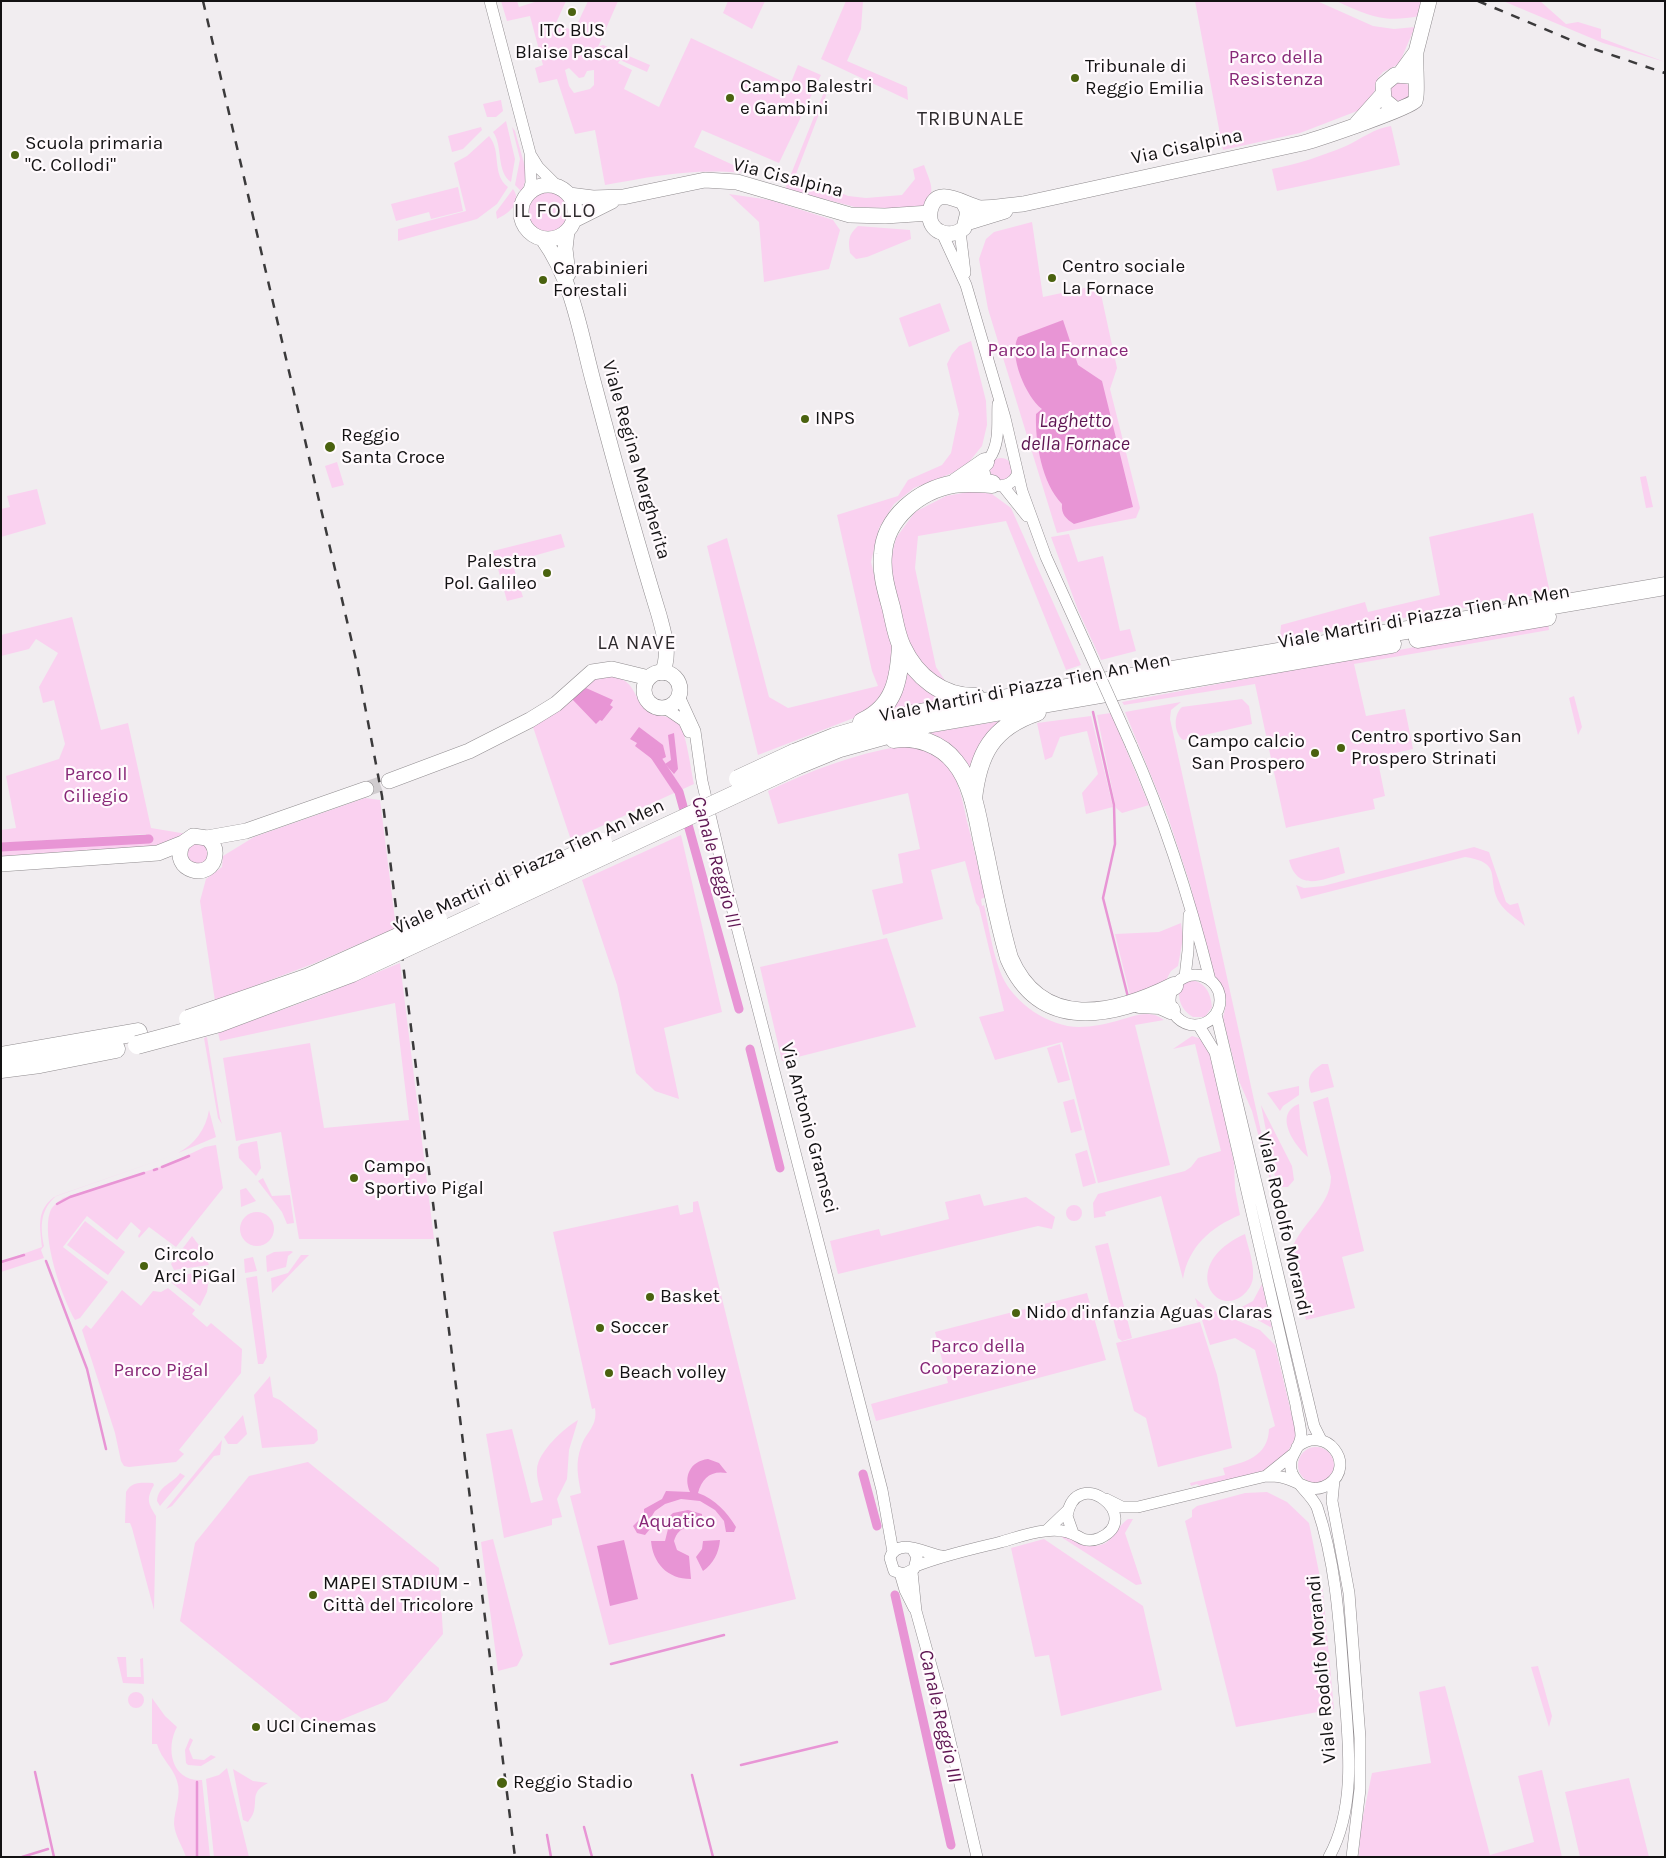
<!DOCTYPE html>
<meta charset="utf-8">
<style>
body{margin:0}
#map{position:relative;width:1666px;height:1858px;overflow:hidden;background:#f1edf0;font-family:Karla,sans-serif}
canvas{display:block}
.frame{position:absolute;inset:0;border:2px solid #131213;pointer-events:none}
</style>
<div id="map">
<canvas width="1666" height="1858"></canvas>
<div class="frame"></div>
</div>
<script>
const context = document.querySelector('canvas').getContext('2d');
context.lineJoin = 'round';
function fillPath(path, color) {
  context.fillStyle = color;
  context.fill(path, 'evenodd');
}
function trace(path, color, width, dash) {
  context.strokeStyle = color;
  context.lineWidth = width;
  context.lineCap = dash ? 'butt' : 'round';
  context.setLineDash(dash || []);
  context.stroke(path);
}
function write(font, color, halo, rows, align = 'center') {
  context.font = font + ' Karla,sans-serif';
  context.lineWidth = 4.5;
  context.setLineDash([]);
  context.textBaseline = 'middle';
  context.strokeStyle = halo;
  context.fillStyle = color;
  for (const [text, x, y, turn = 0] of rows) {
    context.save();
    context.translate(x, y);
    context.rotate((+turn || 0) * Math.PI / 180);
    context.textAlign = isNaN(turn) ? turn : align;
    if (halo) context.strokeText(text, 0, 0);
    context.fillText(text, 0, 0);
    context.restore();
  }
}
fillPath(new Path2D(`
 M501 1H517L519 7 538 1H566L556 23 574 31 588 1H618L598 47 603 45 650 65 647 72 620 60 618 63 632 70 624 89 659 107 691 38 790 85 798 65 821 75 779 163 702 130 694 147 742 169 740 173C694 168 651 177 605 185L595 130 575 134 557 79 539 83 535 68 543 65 530 16 507 21ZM569 68 579 78 584 77 587 71 594 70V85L590 89 574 93 569 86 565 70Z
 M728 1H765L752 29 723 13Z
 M846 1H863L861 29 847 61 907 87 908 100 821 59Z
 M1195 1H1317L1373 26 1394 29 1415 27 1399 64 1383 72 1378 78 1374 93 1365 108 1300 133 1223 150Z
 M1336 1H1424L1420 16C1382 23 1370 16 1336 1Z
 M1503 1H1540L1566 24 1578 22 1601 29V38L1665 62 1603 43Z
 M1390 91a10 10 0 1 1 20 0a10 10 0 1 1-20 0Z
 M824 92 827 93 796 174 848 196 866 198 902 195 915 179 913 169 924 165C931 185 938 193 920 209L855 207 785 189Z
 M501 100 503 111 496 117H487L483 104Z
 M506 121 515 159 511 182C496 172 503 145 493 132Z
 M1391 126 1400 165 1277 191 1272 169C1298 164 1322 156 1346 146 1361 139 1375 128 1391 126Z
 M481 127 482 130 463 149 452 152 448 136Z
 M512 127 515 131 527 174 522 192 515 185 520 159Z
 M489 136C502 151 491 174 508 187L497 204 477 219 398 241V229L466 211 454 163 467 156Z
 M458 187 463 211 431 219 429 212 396 221 391 204Z
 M513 189C523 203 509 213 497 219L496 212Z
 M527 213a21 21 0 1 1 42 0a21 21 0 1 1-42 0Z
 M729 194 770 200 833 220 840 230 829 269 764 282 759 222Z
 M1032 222 1043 297 1099 285 1117 368 1110 389 1140 508 1136 518 1057 533 988 309 979 259 986 239 994 232Z
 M858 226 910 230 911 239 867 257 856 259 850 253C848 241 848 235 858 226Z
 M940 303 950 331 909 347 899 318Z
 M971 341 986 401 987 425 982 446 969 462 955 472 914 488 894 504 879 528 871 562 893 652 886 693 864 714 758 755 707 546 727 538 769 697 788 708 878 686 872 671 837 515 898 496 908 480 942 465 951 453 959 414 947 364 952 354 959 346Z
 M990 469a11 11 0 1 1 22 0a11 11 0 1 1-22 0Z
 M337 462 344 485 332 488 325 466Z
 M1646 476 1653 507 1646 508 1640 477Z
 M37 489 46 524 1 537V509L10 507 7 496Z
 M974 491 992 494 1011 508 1081 665 1066 670 1006 521 918 536 915 568 936 667 946 682 938 685 909 649 889 567 896 538 915 512 946 496Z
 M1533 513 1550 593 1280 639 1281 625 1365 602 1368 612 1440 595 1429 537Z
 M561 534 565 547 512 562 523 597 507 601 493 551Z
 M1069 534 1078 562 1103 556 1120 631 1130 629 1136 651 1101 660 1078 610 1051 537Z
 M72 617 101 730 128 723 151 828 187 834 177 843 146 849 1 860V851L147 842 146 834 1 843V830L16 828 6 776 59 759 65 744 54 700 43 703 39 687 58 653 36 639 29 649 1 656V635Z
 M1548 622 1549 630 1354 664 1366 716 1405 709 1413 749 1377 757 1385 796 1373 799 1375 809 1289 827 1286 828 1255 684 1124 705 1122 702Z
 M904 664 945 700 887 714Z
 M602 676C640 675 629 700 651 712 662 718 675 715 681 727 687 739 691 770 694 784L571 840 533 727 591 680Z
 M1574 696 1582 727 1578 735 1569 698Z
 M1242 699 1249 706 1252 724 1183 740C1174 733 1173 715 1182 707Z
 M1181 702 1171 710 1170 719 1273 1186 1270 1180 1252 1111 1239 1081 1226 1031 1223 1018 1226 1004 1223 990 1212 974 1190 884 1168 817 1125 712Z
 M1111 713 1149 805 1122 813 1116 808 1097 715Z
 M1091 716 1113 807 1086 814 1082 793 1098 774 1087 731 1060 737 1052 757 1045 760 1037 723Z
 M1001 721 972 770 928 733Z
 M901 746C955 751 958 780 968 825 974 849 980 873 985 897L981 899 982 906 984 905C989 927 993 956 1002 976 1014 1003 1049 1027 1079 1027 1093 1027 1106 1024 1120 1020 1135 1016 1150 1009 1164 1020L1135 1025 1170 1165 1098 1183 1062 1042 995 1060 979 1017 1004 1011 979 907 976 903 965 861 931 870 943 919 883 935 872 890 903 883 898 854 920 849 908 793 778 824 768 791C809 771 855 754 901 746Z
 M365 798 380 800 396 928 315 963 215 1001 200 901 206 879 222 867 223 856 254 837Z
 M681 835 722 1012 664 1028 679 1099 655 1091 636 1073 617 985 582 880Z
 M191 843 206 844 210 855 203 865 188 861 186 849Z
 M1339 847 1345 873C1322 880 1297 892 1289 860Z
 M1474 847 1489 852 1506 902 1510 905 1518 903 1525 926C1517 919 1504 911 1499 902 1486 878 1504 863 1465 857L1301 899 1296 885 1304 888 1323 886Z
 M1181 923 1183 938 1178 966 1171 971 1165 982 1130 995 1115 934 1159 932Z
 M887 938 916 1027 782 1061 760 967Z
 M400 963 434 1239H299L281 1132 236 1141 223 1058 310 1043 324 1128 409 1120 395 1003 220 1041 218 1033 320 996Z
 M1191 980C1205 982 1211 993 1212 1007L1205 1017H1193C1181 1010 1177 999 1180 985Z
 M1192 1036 1205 1040 1211 1053 1234 1163 1235 1189 1240 1215C1211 1227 1188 1247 1183 1279L1161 1196 1105 1212 1106 1216 1094 1218 1093 1203 1098 1194 1185 1171 1191 1167 1198 1158 1221 1151 1195 1044 1173 1049Z
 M207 1037 220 1118 222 1124 218 1118 204 1038Z
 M1060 1044 1070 1080 1058 1083 1047 1048Z
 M1322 1064H1328L1334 1087 1311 1093C1306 1079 1310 1072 1322 1064Z
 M1299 1086V1095L1283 1106 1280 1111 1267 1093Z
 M1328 1097 1364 1251 1342 1257 1355 1308 1306 1320 1294 1262 1290 1255C1297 1225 1331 1208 1331 1177L1313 1102Z
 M1074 1099 1082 1130 1071 1133 1063 1102Z
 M1299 1104 1300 1119 1308 1157C1294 1145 1273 1114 1299 1104Z
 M1261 1105 1292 1166 1294 1180 1288 1187H1277Z
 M209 1110 216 1137 178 1153C195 1144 206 1129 209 1110Z
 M257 1141 261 1168 256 1176 239 1158 238 1147 241 1144Z
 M216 1145 223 1188 176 1247 149 1227 139 1238 138 1236 141 1231 131 1222 117 1240 87 1216 63 1247 108 1282 80 1318 75 1320C62 1298 41 1237 50 1212 52 1206 58 1202 63 1198L166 1165 205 1147Z
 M1087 1150 1096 1183 1083 1187 1075 1154Z
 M174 1155 56 1196C40 1210 40 1227 44 1246L41 1250 44 1258 1 1272V1262L42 1247C40 1226 36 1211 54 1197Z
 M263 1178 272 1196 290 1195 294 1223 287 1224 282 1212 258 1181Z
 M246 1188 256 1201 241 1207 240 1190Z
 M980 1194 984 1206 1026 1197 1055 1217 1052 1229 1038 1226 838 1274 830 1241 879 1229 881 1236 949 1219 945 1202Z
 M698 1201 796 1599 609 1645 570 1496 581 1493C578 1477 575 1463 581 1447 586 1431 598 1427 595 1408L592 1409 553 1232 678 1205 680 1215 693 1212V1202Z
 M1066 1213a8 8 0 1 1 16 0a8 8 0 1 1-16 0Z
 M240 1229a17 17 0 1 1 34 0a17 17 0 1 1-34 0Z
 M85 1221 125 1252 108 1275 67 1245Z
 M1245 1234C1248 1247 1254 1263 1253 1276 1253 1284 1248 1291 1242 1296 1213 1318 1180 1263 1245 1234Z
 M192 1236 204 1252 209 1265 174 1270 171 1264Z
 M1108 1243 1132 1338 1122 1341 1118 1338 1095 1246Z
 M291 1251 293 1252 288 1256 286 1267 267 1272 266 1256 274 1252Z
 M301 1255H309L272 1293 271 1278 288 1273Z
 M253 1257 257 1271 245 1273 244 1259Z
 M210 1271 207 1292 200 1306 172 1283 174 1276Z
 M257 1276 267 1357 263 1364H258L246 1278Z
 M1262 1284 1272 1328 1238 1309 1253 1301Z
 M168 1288 195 1310 192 1314 207 1327 211 1323 242 1349 241 1373 179 1450 184 1454 176 1462 129 1467 124 1466 121 1461 115 1433 82 1330 86 1325 91 1329 122 1290 141 1306 153 1291 161 1292Z
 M1087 1293 1106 1360 876 1421 871 1404 948 1383 935 1332Z
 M1195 1298 1205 1307 1260 1330 1275 1345 1296 1433V1437L1283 1460 1271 1470 1202 1488 1197 1484 1191 1486 1190 1483 1225 1475 1223 1468C1245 1462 1268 1457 1269 1429L1275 1426 1255 1350 1235 1338 1210 1345Z
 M1200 1322 1217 1375 1232 1448 1158 1467 1146 1418 1134 1411 1116 1343Z
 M270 1376 273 1397 280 1400 317 1430 318 1440 314 1444 262 1448 254 1395Z
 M243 1415 247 1434 237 1444H228L224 1437Z
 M578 1420 569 1450 567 1479 557 1499 562 1517 552 1519V1525L504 1538 486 1434 512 1429 531 1503 543 1500C541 1491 536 1479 537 1469 538 1452 564 1428 578 1420Z
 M222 1440 220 1455 214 1456 172 1506 166 1509Z
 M1298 1465a18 18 0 1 1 36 0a18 18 0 1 1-36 0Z
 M308 1462 439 1568 443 1634 387 1701 316 1730 180 1621 195 1543 249 1476Z
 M180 1473 185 1476 160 1506 157 1501C158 1485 173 1484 180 1473Z
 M153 1483 154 1485C146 1499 148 1503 156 1516L154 1610 132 1528 130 1523H125L126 1492C132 1481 142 1483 153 1483Z
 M1267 1492 1287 1502 1309 1523 1323 1592 1334 1709 1236 1727 1185 1521 1192 1517V1510L1197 1506 1245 1493Z
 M1128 1519H1133L1125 1533 1142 1584 1136 1585 1058 1535C1075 1536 1091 1553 1107 1542 1116 1535 1119 1525 1128 1519Z
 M493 1539 523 1655 517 1666 498 1671 481 1542Z
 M1044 1539 1143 1606 1162 1690 1061 1716 1049 1655 1035 1657 1011 1548Z
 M117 1657H126L127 1677H141L140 1659 143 1658 144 1684 123 1683Z
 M1538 1666 1552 1716 1549 1727 1531 1667Z
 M1445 1686 1490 1855 1534 1842 1518 1776 1542 1770 1562 1857H1359L1360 1831 1372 1773 1431 1763 1419 1692Z
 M128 1700a8 8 0 1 1 16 0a8 8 0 1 1-16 0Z
 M152 1698 165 1716 177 1727C165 1749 172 1782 202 1780L210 1857H186C182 1845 175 1836 174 1824 174 1810 182 1795 177 1781 173 1767 161 1759 157 1744H152Z
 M190 1738 193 1740 189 1749 193 1759 204 1760 211 1755 216 1757 201 1766 188 1765 186 1763 185 1750Z
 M227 1768 249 1857H214L206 1779 219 1775Z
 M233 1769 253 1781 268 1783C251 1792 257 1798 254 1811 253 1815 250 1819 248 1822L243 1820Z
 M1629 1778 1649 1857H1580L1565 1792Z`), '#fad1f0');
fillPath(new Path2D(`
 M1063 320 1078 365 1102 381 1133 507 1074 524C1066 519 1061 514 1062 504 1042 483 1035 443 1036 414L1042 409C1026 397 1008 355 1018 337Z
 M586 688 613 700 610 705 613 707 602 721 600 720 596 724 572 699Z
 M639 727 663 745 666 757 656 762 635 746 637 743 630 739Z
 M674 733 678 769 674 774 665 764 671 760 668 735Z
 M708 1459 719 1463 727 1473C711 1470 702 1478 698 1493 715 1499 727 1512 736 1527L734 1532H726L724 1521 715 1510 700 1501 681 1499 665 1504 655 1511 648 1522 650 1529 645 1535 637 1533 633 1526 644 1515V1509L662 1499 666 1491 690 1492C683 1477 690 1461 708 1459Z
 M688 1510 702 1514V1524L696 1526 694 1529C684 1525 677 1531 674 1541L677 1550 689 1556 691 1579C667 1579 653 1563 651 1541H665L668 1529 661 1524 673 1513Z
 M624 1540 638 1599 610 1606 597 1546Z
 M720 1540C719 1553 713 1564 703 1571L696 1557 702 1549 703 1541Z`), '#e895d5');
trace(new Path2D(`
 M1093 712 1114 805 1115 844 1103 898 1128 997
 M162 1167 189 1156
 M154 1170 157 1169
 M57 1204 70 1197 144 1173
 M46 1261 87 1369 106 1449
 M1 1262 24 1255
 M611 1664 724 1635
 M741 1765 837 1742
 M35 1772 54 1857
 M692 1775 713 1857
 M584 1827 592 1857
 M547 1835 551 1857
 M22 1857 48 1849
 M197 1857V1782`), '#e895d5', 2.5);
trace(new Path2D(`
 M653 753 679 792 739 1009
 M1 847 149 839
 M750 1049 780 1168
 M863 1474 877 1526
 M895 1595 951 1845`), '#e895d5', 9);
trace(new Path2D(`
 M366 789 389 781`), '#d0cccf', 15, [15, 8]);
const minor = new Path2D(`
 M490 1 530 153 531 183 528 194
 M530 154 538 167 558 187
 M960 231 965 273
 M942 233 966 285 1005 418 1022 491 1046 557 1086 645
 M998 404C997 420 1000 439 992 454 989 460 983 462 984 471 986 490 1010 490 1017 475
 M1003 486 1027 516
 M679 696 695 731 702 781 729 896 882 1490 893 1552
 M665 708 684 721 689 732
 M1131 745C1165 821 1190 900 1210 980
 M1170 1000a25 25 0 1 1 50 0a25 25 0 1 1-50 0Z
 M1185 977 1188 951 1189 915
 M1216 1014 1314 1426 1321 1440
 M1199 1026 1215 1052 1296 1405C1297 1415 1301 1426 1301 1436 1300 1450 1286 1457 1292 1473 1297 1485 1311 1494 1317 1507 1335 1560 1339 1617 1343 1672 1347 1731 1359 1803 1329 1857
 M1266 1476 1292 1455
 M1334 1480 1332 1501 1349 1593 1360 1738V1789L1352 1857
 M1106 1499 1122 1507H1138L1266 1476C1271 1476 1276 1476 1281 1477 1298 1480 1312 1496 1329 1484 1357 1465 1326 1423 1297 1447
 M1046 1531 1068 1510
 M913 1550 917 1557 914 1569 904 1574 894 1571 890 1558C897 1537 925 1553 941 1556
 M916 1566C944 1555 972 1549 1001 1542 1015 1538 1031 1532 1045 1531 1057 1529 1069 1531 1079 1537 1085 1541 1093 1541 1100 1538 1145 1517 1076 1463 1067 1516L1073 1533
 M912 1572 916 1611 940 1698 977 1857
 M900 1573 905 1590 914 1608`);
const major = new Path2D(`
 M1400 74 1416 52 1429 1
 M1395 109 1384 100 1383 85 1395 75 1408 76
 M1357 123 1382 95
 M521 212a27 27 0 1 1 54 0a27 27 0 1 1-54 0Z
 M569 195 593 198 623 197 705 180 737 182 850 215 885 216 930 213
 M963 202 968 212 964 228C950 240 927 232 930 212 935 181 967 207 981 208 995 208 1010 205 1023 204L1303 143C1318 139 1410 108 1415 101 1418 96 1415 62 1416 52
 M574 220 612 201
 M966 223 1005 211
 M567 231 565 249 568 274
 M543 239C574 282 581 338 595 388 615 464 636 540 659 615 664 634 671 654 662 673
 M644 690a18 18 0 1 1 36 0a18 18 0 1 1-36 0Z
 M389 781 469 751 530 720 556 704 592 672 612 669 649 678
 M183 843C168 872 213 882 215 855 216 847 212 842 207 838
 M1 864 158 853 183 843 193 836 207 838 246 831 366 789`);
const highway = new Path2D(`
 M956 482 985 462
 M1418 639 1547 617
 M976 697C943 698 916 677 902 647 896 635 894 619 891 607 886 589 881 572 883 554 885 518 919 490 954 484 966 482 979 483 992 484
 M862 722C895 707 899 679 901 646
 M894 739C916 735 941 744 955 762 975 786 978 824 985 853 992 888 999 923 1009 958 1041 1033 1114 1016 1174 986
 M794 753 834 737 913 714 1665 586
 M796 766 840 748 927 724 1392 644
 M973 799C978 754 992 727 1037 712
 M1139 1004 1160 1005 1171 1010
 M1 1056 138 1032
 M1 1069 40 1064 116 1049`);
trace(minor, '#908c8f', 12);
trace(major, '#908c8f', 16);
trace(highway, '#908c8f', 19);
trace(minor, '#fff', 11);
trace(major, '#fff', 15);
trace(highway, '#fff', 18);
trace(new Path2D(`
 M203 1 357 664 382 796 515 1857
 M1478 1 1585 46 1665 73`), '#3b3a3b', 2.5, [9, 9]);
const minorBridge = new Path2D(`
 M1086 645 1131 745`);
const highwayBridge = new Path2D(`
 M738 779 794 753
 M486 897 603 842
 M188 1019 309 977 438 919
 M137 1045 219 1023 352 973 796 766`);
trace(minorBridge, '#908c8f', 12, []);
trace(highwayBridge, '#908c8f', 19, []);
trace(minorBridge, '#fff', 11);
trace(highwayBridge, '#fff', 18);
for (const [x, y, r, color] of [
 [572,12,5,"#4a620f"],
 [1075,78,5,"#4a620f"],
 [730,98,5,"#4a620f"],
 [15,155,5,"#4a620f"],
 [1052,278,5,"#4a620f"],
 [543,280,5,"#4a620f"],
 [805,419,5,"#4a620f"],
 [330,447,6,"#4a620f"],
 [547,573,5,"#4a620f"],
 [1341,748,5,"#4a620f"],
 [1315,753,5,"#4a620f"],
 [354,1178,5,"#4a620f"],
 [144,1266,5,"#4a620f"],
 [650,1297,5,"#4a620f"],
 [1016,1313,5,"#4a620f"],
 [600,1328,5,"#4a620f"],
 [609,1373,5,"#4a620f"],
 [313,1595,5,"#4a620f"],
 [256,1727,5,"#4a620f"],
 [502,1783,6,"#4a620f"]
]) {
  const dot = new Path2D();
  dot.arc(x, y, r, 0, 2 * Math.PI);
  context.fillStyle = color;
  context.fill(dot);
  trace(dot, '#fffafd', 2);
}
write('19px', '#131213', '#fffafd', [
 ["ITC BUS",572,31,"center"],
 ["Blaise Pascal",572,53,"center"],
 ["Tribunale di",1085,67],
 ["Reggio Emilia",1085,89],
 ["Campo Balestri",740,87],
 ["e Gambini",740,109],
 ["Scuola primaria",25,144],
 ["\"C. Collodi\"",25,166],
 ["Centro sociale",1062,267],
 ["La Fornace",1062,289],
 ["Carabinieri",553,269],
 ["Forestali",553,291],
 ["INPS",815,419],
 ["Reggio",341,436],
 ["Santa Croce",341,458],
 ["Palestra",537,562,"right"],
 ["Pol. Galileo",537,584,"right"],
 ["Centro sportivo San",1351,737],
 ["Prospero Strinati",1351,759],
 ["Campo calcio",1305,742,"right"],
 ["San Prospero",1305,764,"right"],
 ["Campo",364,1167],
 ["Sportivo Pigal",364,1189],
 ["Circolo",154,1255],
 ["Arci PiGal",154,1277],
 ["Basket",660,1297],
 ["Nido d'infanzia Aguas Claras",1026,1313],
 ["Soccer",610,1328],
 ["Beach volley",619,1373],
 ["MAPEI STADIUM -",323,1584],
 ["Città del Tricolore",323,1606],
 ["UCI Cinemas",266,1727],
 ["Reggio Stadio",513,1783]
], 'left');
write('19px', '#872777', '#fffafd', [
 ["Parco della",1276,58],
 ["Resistenza",1276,80],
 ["Parco la Fornace",1058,351],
 ["Parco Il",96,775],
 ["Ciliegio",96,797],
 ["Parco della",978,1347],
 ["Cooperazione",978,1369],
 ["Parco Pigal",161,1371],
 ["Aquatico",677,1522]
]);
write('19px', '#131213', '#fffafd', [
 ["Via Cisalpina",1187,147,-12],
 ["Via Cisalpina",788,178,14],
 ["Viale Regina Margherita",636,460,74],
 ["Viale Martiri di Piazza Tien An Men",1424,617,-10],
 ["Viale Martiri di Piazza Tien An Men",1025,688,-11],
 ["Viale Martiri di Piazza Tien An Men",529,867,-25],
 ["Via Antonio Gramsci",809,1128,75],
 ["Viale Rodolfo Morandi",1284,1224,77],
 ["Viale Rodolfo Morandi",1322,1669,-95]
]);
context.letterSpacing = '1px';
write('20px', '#2e2a2d', '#fffafd', [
 ["TRIBUNALE",971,119],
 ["IL FOLLO",555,211],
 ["LA NAVE",637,643]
]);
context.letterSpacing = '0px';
write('italic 20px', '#5e1552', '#fffafd', [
 ["Laghetto",1075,421],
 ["della Fornace",1075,444],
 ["Canale Reggio III",716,862,74],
 ["Canale Reggio III",940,1716,77]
]);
</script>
